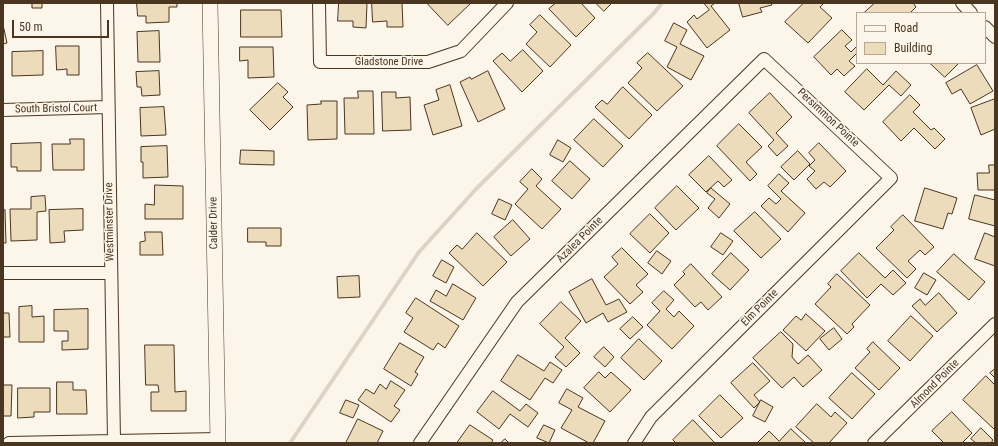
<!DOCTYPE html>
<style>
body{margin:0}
#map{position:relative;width:998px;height:446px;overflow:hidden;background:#fbf6e9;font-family:"Roboto Condensed",sans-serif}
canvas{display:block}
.frame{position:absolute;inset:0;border:4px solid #4a3520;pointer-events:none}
.legend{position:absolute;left:856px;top:12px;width:130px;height:52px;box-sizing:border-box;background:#fbf6e9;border:1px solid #b4a999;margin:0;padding:5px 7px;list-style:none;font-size:12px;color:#4a3520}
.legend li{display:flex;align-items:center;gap:8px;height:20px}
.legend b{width:20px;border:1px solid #b4a999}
.scale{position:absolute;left:12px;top:20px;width:97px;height:18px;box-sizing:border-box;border:2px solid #4a3520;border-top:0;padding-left:5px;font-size:12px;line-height:14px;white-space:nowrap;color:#4a3520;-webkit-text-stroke:3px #fbf6e9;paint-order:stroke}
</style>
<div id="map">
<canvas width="998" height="446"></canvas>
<div class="frame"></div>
<ul class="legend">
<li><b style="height:5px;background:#fbf6e9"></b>Road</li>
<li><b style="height:11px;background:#ecdcbc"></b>Building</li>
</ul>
<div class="scale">50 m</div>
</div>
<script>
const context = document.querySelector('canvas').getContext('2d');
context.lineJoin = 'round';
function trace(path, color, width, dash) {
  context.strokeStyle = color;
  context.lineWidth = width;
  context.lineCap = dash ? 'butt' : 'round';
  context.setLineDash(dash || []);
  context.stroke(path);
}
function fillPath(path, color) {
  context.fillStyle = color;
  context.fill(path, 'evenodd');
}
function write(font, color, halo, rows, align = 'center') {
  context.font = font + ' "Roboto Condensed",sans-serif';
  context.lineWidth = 3;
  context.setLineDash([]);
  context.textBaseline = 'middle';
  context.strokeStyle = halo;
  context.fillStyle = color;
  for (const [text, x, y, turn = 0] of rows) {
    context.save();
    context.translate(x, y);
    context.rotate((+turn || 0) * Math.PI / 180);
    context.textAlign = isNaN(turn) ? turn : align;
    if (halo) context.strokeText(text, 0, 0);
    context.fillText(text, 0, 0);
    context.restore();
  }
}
trace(new Path2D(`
 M290 443 419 252 477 188 654 13 662 3`), '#dcd4c6', 4);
const building = new Path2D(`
 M10 3H42V8H32V4Z
 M137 3H177V7H169V22L146 23V16H138Z
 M339 3H367L366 28 353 27V21H338Z
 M372 3H402L403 27H387V21L373 22Z
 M427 3H471L448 25Z
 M556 3H581L595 18 576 37 549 9Z
 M596 3H612L604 11Z
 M704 3H715L711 6 730 30 707 48 687 22 694 15 697 19 709 10Z
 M739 3H771L772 5 760 8 762 12 743 17Z
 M804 3H824L820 7 832 18 808 43 785 22Z
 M875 3H913L916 7 910 13H864Z
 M241 10H281L282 37H241Z
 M540 15 571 45 550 67 526 44 537 32 530 25Z
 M674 23 687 30 680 44 704 56 691 80 667 67 677 47 665 41Z
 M4 29 7 43 3 44V30Z
 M842 30 852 40 845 46 851 52 857 46V54H856L849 61 855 66 844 76 837 69 831 75 814 57Z
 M159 31 160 62H138L137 32Z
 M56 46H79V75H67V69L57 70Z
 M240 47H273L274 77 248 78V60L240 61Z
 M523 50 543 71 522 92 493 61 502 53 510 61Z
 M43 51V75L12 76V52Z
 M648 53 683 86 657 111 628 83 642 68 637 63Z
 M930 63H959L945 77Z
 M977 65 993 91 970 104 961 89 952 94 946 83Z
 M867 69 883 85 896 71 911 85 901 96 889 85 864 110 845 92Z
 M159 71 160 95 142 96 141 87H137L136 72Z
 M488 71 505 109 478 122 460 82 470 77 471 79Z
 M278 83 288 92 283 97 293 107 270 130 250 110Z
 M450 85 462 126 433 135 424 105 439 100 436 90Z
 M623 87 652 115 629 139 595 107 602 100 607 104Z
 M358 91H373L374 134H345L344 98H358Z
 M382 92H396V98L410 97 411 130 383 131Z
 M770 93 792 117 776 133 788 146 777 156 768 146 774 140 749 113Z
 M910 95 920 105 913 112 931 130 934 128 945 139 935 149 914 128 901 141 883 122Z
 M995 99V129L981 135 971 108Z
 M321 101H337V139L308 140 307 105 321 104Z
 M164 107 166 135 141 136 140 108Z
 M594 119 623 146 603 167 574 140Z
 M739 124 762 147 746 162 757 174 750 181 717 146Z
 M70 139H84V170H53L52 144H70Z
 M558 140 571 148 563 162 550 155Z
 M41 143V171H17V167H11V144Z
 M819 143 846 171 830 187 824 182 816 189 807 179 815 171 809 166 815 160 809 153Z
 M167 146 168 177 143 178V162H141V147Z
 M241 150 274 151V165L240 164Z
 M798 151 810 164 794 180 781 167Z
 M709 156 732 180 724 187 718 181 706 192 689 175Z
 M570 161 590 179 572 199 552 181Z
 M989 165H995V190H978L977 173H989Z
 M532 169 542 179 536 186 561 209 542 229 515 204 528 189 520 182Z
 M779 174 789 183 781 191 805 213 788 232 761 206 769 198 776 204 781 199 768 186Z
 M155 185 183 186V219H145V204L154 205Z
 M677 186 699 208 676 230 655 208Z
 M711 188 730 204 719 218 708 208 715 199 707 193Z
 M925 188 957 198 952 214 948 213 943 229 915 221Z
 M975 195 995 200V226L969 219Z
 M45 196 46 211 37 212V240L11 241 10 209H31V197Z
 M499 199 512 205 505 220 492 214Z
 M83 209V230L64 231 65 242 50 243 49 210Z
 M5 210 6 243H3V211Z
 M755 212 781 239 761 258 734 231Z
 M650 214 669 233 650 253 630 234Z
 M903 215 934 247 925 255 920 250 908 261 916 269 907 278 876 248 894 230 891 227Z
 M513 220 530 239 511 256 494 237Z
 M248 228H281V246H266V242H248Z
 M145 232H162L163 255H140V242L145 241Z
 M477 233 507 262 483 286 449 253 457 245 462 249Z
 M721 233 733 241 723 255 711 247Z
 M985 233 995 237V266L975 259Z
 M622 248 648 274 636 285 643 292 630 304 604 277 618 264 612 257Z
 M657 251 671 261 662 274 648 263Z
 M731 253 749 270 730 290 712 274Z
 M859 253 885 278 893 270 906 283 893 295 881 284 867 298 841 271Z
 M954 254 985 282 969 300 937 272Z
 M442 260 454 267 446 283 433 276Z
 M691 264 722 297 708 310 701 302 695 307 674 285 685 274 683 272Z
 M924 273 936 280 927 295 915 288Z
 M837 274 870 305 852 324 854 327 847 334 815 304 831 287 828 284Z
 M359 276 360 297 338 298 337 277Z
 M592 279 606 305 619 299 627 312 608 322 603 313 586 323 569 292Z
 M453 284 476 298 463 320 430 301 436 290 446 296Z
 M664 291 674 300 666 309 674 317 679 311 694 326 672 349 647 325 660 311 652 303Z
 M939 293 957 313 937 332 912 306 920 299 925 305Z
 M416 298 459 326 445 348 438 343 433 350 404 332 413 318 406 313Z
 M561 302 581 321 565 338 580 353 566 367 555 357 564 347 540 324Z
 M32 306V317L44 316V342H19V307Z
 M88 309V349L62 350V341H68V331H54V310Z
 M3 313H9L10 337H3Z
 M806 314 825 331 806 351 783 330 796 316 801 320Z
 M911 316 933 336 910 361 888 341Z
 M633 317 643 327 630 339 620 329Z
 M834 328 842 339 829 350 820 339Z
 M781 332 793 344 792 357 798 364 808 355 822 370 803 387 794 377 782 388 753 358Z
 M639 339 662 361 644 380 621 358Z
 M873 342 900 368 879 390 855 368 870 352 867 349Z
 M400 343 424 357 415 372 418 374 411 386 384 369Z
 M145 345H174L175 392 186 391V411H151V392H159L158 385H146Z
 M604 347 614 357 605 367 594 357Z
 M518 355 544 371 550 362 562 370 553 383 545 378 530 400 501 381Z
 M753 363 770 381 754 395 760 402 754 408 731 383Z
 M995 369V378L990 373Z
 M599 372 605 378 611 372 631 390 610 412 584 388Z
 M852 373 875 394 852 419 829 398Z
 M986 376 995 385V430L963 400Z
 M391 381 405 390 394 406 400 410 391 422 358 400 366 389 374 394 380 384 386 389Z
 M57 382H73V390H86L87 414H57Z
 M3 385H12L11 416H3Z
 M18 388H50V412H34V417L18 418Z
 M567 389 583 398 578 407 605 421 593 443H589L561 428 572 410 559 403Z
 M493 391 520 411 526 404 538 413 528 427 510 414 499 429 477 412Z
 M720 395 743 418 721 438 699 416Z
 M346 400 359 405 353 418 340 413Z
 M761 400 773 407 765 422 753 416Z
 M817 404 831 417 835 412 847 423 829 443H814L796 427Z
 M952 412 972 433 962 443H944L932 431Z
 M358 419 383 431 377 443H346Z
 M693 420 715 443H676L673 440Z
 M470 425 493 440 491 443H457Z
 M544 425 555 430 549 443 537 438Z
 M981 428 993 440 991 443H976L971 439Z
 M791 429 806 443H757L769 431 779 441Z
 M505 439 509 443H501Z`);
fillPath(building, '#ecdcbc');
trace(building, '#4a3520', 1);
const minor = new Path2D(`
 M107 3 114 441
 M319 3 320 62H428L461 51 507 3
 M962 3 971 13
 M985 27 995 37
 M3 110 108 107
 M3 273H111
 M9 443 218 439
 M420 443 517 302 764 59 891 178 651 417 634 443
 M874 443 995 324`);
const tertiary = new Path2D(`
 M210 3 218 443`);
trace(minor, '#4a3520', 14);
trace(tertiary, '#4a3520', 16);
trace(minor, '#fbf6e9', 12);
trace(tertiary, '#fbf6e9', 15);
write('11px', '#4a3520', '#fbf6e9', [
 ["Gladstone Drive",389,62],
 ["South Bristol Court",56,109,-1],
 ["Persimmon Pointe",828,118,43],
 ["Westminster Drive",110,222,-91],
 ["Calder Drive",214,223,-91],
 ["Azalea Pointe",580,240,-45],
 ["Elm Pointe",760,308,-45],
 ["Almond Pointe",935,384,-45]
]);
</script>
